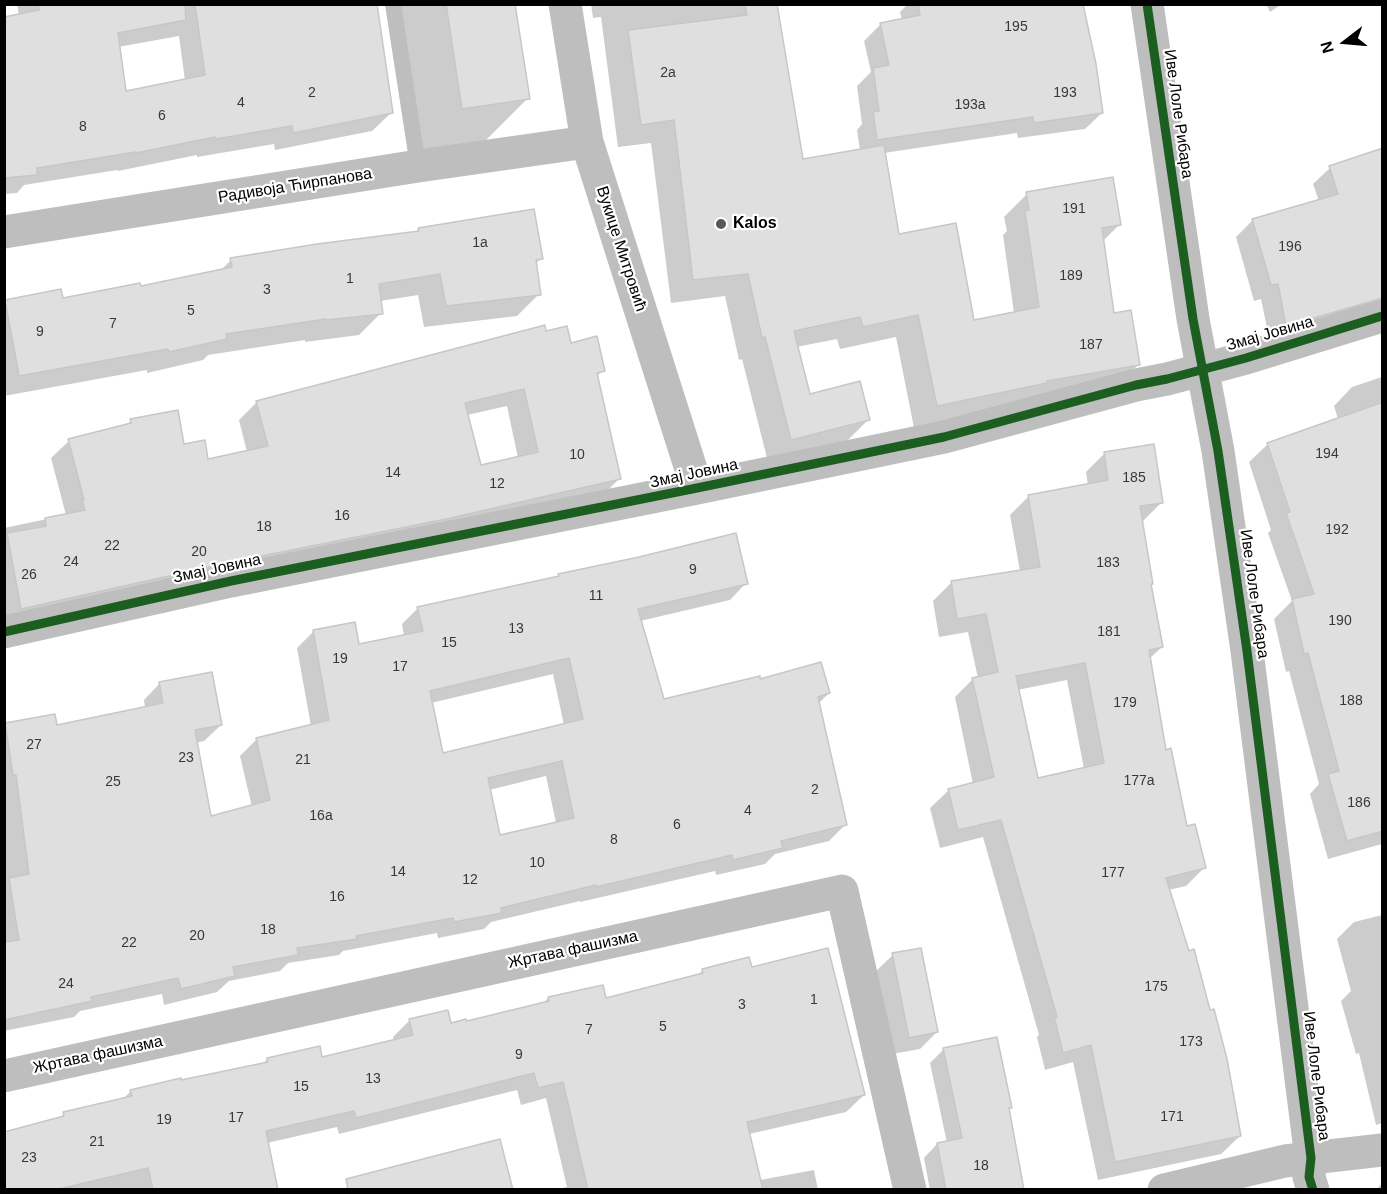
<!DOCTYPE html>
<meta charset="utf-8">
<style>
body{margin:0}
#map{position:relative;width:1387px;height:1194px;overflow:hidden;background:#fff;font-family:Arial,sans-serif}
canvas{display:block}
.frame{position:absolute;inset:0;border:6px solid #000;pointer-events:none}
.north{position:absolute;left:1315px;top:12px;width:60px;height:60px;-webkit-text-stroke:4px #fff;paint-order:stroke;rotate:254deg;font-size:16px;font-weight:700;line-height:24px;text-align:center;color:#000}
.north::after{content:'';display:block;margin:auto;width:21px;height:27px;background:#000;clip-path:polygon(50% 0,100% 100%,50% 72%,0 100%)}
</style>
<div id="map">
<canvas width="1387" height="1194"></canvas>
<div class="frame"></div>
<div class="north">N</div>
</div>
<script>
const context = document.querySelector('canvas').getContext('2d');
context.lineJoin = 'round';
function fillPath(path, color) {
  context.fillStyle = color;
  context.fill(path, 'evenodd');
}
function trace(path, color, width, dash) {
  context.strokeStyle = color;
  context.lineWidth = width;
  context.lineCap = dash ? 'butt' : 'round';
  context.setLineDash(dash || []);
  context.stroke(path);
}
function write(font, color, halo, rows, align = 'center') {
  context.font = font + ' Arial,sans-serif';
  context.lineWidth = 4.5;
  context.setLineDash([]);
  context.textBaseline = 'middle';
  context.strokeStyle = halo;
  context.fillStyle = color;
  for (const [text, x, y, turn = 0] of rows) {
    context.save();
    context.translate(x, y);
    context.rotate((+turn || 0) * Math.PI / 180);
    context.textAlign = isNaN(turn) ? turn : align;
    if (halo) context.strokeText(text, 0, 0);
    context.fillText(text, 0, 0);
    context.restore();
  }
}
fillPath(new Path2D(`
 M17 4H375L391 113 372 131 275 150 274 144 197 157V155L118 171 117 170 24 185 17 193 4 194V19L19 16ZM179 36 185 81 125 93 118 47Z
 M398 4H514L528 98 486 140 421 151Z
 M591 4H775L802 161 860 151 857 130 862 124 857 86 871 72 864 41 881 24 902 20 900 12 908 4H1081L1102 113 1085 129 1018 138 1017 133 884 153 897 236 973 322 1014 313 1003 235 1007 231 1004 217 1027 194 1120 224 1102 242 1112 314 1139 364 1116 387 914 428 896 337 840 349 837 339 796 347 809 396 868 420 845 443 768 462 742 359 739 360 725 296 671 303 651 143 618 147 601 17 593 18Z
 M1266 4H1282L1270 12Z
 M1330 168 1375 298 1358 314 1270 342 1261 299 1254 301 1236 237 1253 220 1319 201 1313 184Z
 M419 229 541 258 535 265 539 294 517 316 424 327 418 295 380 301 381 313 359 335 305 342V340L208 355 203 360 147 373V370L4 396V301L60 291 62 300 139 288 220 271 231 260 415 233Z
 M545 333 570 344 603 370 596 377 619 479 602 496 4 625V528L66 515 51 458 69 441 125 426 131 421 183 446 207 461 247 452 239 420 257 402ZM507 406 518 458 480 467 467 415Z
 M1382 377V844L1328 859 1310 794 1319 784 1289 671 1286 672 1274 619 1292 601 1268 533 1271 530 1249 462 1268 444 1338 419 1334 406 1352 387Z
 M1104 454 1162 502 1143 521H1141L1149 585 1162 647 1149 659 1165 751 1186 827 1205 867 1186 886 1168 890 1240 1136 1221 1154 1098 1180 1073 1062 1045 1070 1037 1037 1039 1035 983 837 940 848 930 808 949 790 973 784 955 697 973 679 978 678 968 632 939 637 933 601 951 583 1020 571 1010 515 1028 497 1088 486 1086 472ZM1067 680 1084 769 1037 780 1017 690Z
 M559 575 746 583 730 600 640 621 663 701 759 681 829 693 818 704 846 824 829 841 775 854 765 864 716 875 715 871 580 902V901L491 922 484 929 438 938 437 933 343 951 339 955 288 963 280 971 229 981 217 992 164 1005 162 994 80 1011 74 1017 4 1031V724L54 716 56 727 145 708 144 700 160 683 221 725 204 741 195 743 210 818 252 807 240 756 257 739 311 726 297 648 314 631 358 646 404 636 402 624 418 608 555 579ZM553 674 564 725 441 755 431 703ZM546 776 556 823 499 837 489 790Z
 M1382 915V1123L1376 1125 1359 1053 1356 1054 1341 1001 1351 991 1337 939 1354 922Z
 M893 955 937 1032 920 1049 892 1054 876 971Z
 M750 969 864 1095 846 1112 749 1134 760 1180 814 1170 818 1190H555L567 1187 546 1098 521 1105 517 1090 339 1134 337 1127 267 1143 212 1190H4L64 1113 123 1099 131 1091 262 1065 267 1059H321L394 1041 393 1037 410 1020 450 1024 466 1023 543 1004 548 998 605 1000 697 976 703 970Z
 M943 1050 1011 1107 1008 1110 1022 1190H930L924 1158 937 1144 947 1143 930 1063Z
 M1382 1183V1190H1376Z`), '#0003');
const building = new Path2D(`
 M38 4H185L186 20 118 33 126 91 205 75 195 4H377L393 113 293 133 292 126 216 139 215 137 136 153V152L37 168V175L4 178V17L39 10Z
 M446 4H515L530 99 462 109Z
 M745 4H777L803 159 884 145 899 234 956 223 974 320 1039 307 1025 211 1029 210 1026 192 1113 177 1121 225 1102 228 1114 313 1131 310 1140 365 1047 381V383L937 406 918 315 863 327 860 317 794 331 810 394 860 381 870 420 791 440 765 337 762 338 748 274 693 280 674 120 641 125 628 30 747 15Z
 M918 4H1083L1096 64 1103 113 1034 123 1033 117 877 140 873 112 879 111 873 68 889 65 880 23 920 15Z
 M1383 148V298L1286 326 1278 284 1271 285 1252 219 1338 194 1329 166Z
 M534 209 543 259 536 260 541 295 446 306 440 274 379 284 383 314 327 320 326 319 226 334 227 339 169 352 168 349 19 376 5 300 61 289 63 298 140 283 141 286 232 267 230 258 317 244 419 231 418 228Z
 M545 325 546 331 567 326 571 343 597 336 605 371 597 373 621 479 451 518 227 563 21 609 7 533 46 526 45 518 85 510 82 500H84L68 439 131 423 130 419 178 410 184 444 205 440 208 459 268 446 256 401ZM524 389 538 452 481 465 465 403Z
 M1383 402V831L1347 841 1328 774 1339 771 1308 653 1304 654 1292 599 1314 594 1286 513 1290 512 1267 443Z
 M1154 444 1163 503 1140 506 1153 584H1151L1163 647 1149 650 1166 750 1171 748 1187 826 1195 824 1206 868 1166 878 1189 951 1194 949 1210 1010 1214 1009 1227 1059 1241 1136 1115 1162 1091 1045 1063 1053 1054 1017H1057L1001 820 958 830 948 789 994 777 972 678 998 672 986 614 957 619 951 581 1040 567 1028 495 1108 480 1104 452ZM1085 663 1104 763 1038 778 1016 676Z
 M736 533 748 584 638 609 664 699 760 676V679L821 662 830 693 818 697 847 825 781 841 783 848 733 860 732 855 596 887V885L501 908 502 913 454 922 453 918 356 936 357 939 297 948 298 955 233 967 235 976 181 989 178 978 91 997 92 1001 4 1020V942L19 940 9 878 29 874 16 775H13L5 723 55 714 57 725 163 703 159 682 212 672 222 725 195 730 211 816 270 800 256 738 329 720 313 630 355 622 359 644 423 631 417 607 559 576 558 574 639 557ZM569 658 583 719 443 753 430 691ZM562 761 574 818 500 835 488 778Z
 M828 948 865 1095 747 1122 763 1190H588L563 1082 538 1088 534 1073 356 1118 354 1111 266 1131 278 1190H153L148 1168 55 1190H4V1132L64 1116 63 1112 132 1096 130 1090 181 1078V1080L268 1062 267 1058 320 1046 322 1057 413 1035 409 1019 448 1010 451 1023 466 1019 467 1021 549 1001 548 997 603 985 606 998 703 973 702 969 749 957 752 967Z
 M921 948 938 1032 909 1038 892 953Z
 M997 1037 1012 1108H1009L1024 1190H946L937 1143 962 1138 943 1048Z
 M500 1139 513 1190H348L346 1179Z`);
fillPath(building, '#dfdfdf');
trace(building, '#c7c7c7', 1.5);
trace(new Path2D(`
 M393 4 418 166`), '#bebebe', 16);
trace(new Path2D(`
 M565 4 587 142 697 488
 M1147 4 1193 319 1218 451 1247 651 1311 1158 1309 1177 1313 1190
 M4 232 418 166 587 142
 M4 632 231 581 697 488 944 437 1136 385 1167 379 1246 358 1382 316
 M4 1076 842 891 910 1190
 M1164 1190 1285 1161 1382 1150`), '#bebebe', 33);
trace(new Path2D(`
 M1147 4 1193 319 1218 451 1247 651 1311 1158 1309 1177 1313 1190
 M4 632 231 581 697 488 944 437 1136 385 1167 379 1246 358 1382 316`), '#1b5e20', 9);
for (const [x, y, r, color] of [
 [721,224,6,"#595959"]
]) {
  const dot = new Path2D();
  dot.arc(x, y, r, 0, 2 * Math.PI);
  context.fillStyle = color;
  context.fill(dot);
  trace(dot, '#fff', 2);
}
write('14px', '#383838', null, [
 ["195",1016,27],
 ["2a",668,73],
 ["2",312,93],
 ["193",1065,93],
 ["4",241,103],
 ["193a",970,105],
 ["6",162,116],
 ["8",83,127],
 ["191",1074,209],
 ["1a",480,243],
 ["196",1290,247],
 ["189",1071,276],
 ["1",350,279],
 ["3",267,290],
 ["5",191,311],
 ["7",113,324],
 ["9",40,332],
 ["187",1091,345],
 ["194",1327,454],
 ["10",577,455],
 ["14",393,473],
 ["185",1134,478],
 ["12",497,484],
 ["16",342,516],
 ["18",264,527],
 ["192",1337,530],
 ["22",112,546],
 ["20",199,552],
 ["24",71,562],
 ["183",1108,563],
 ["9",693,570],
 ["26",29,575],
 ["11",596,596],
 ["190",1340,621],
 ["13",516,629],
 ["181",1109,632],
 ["15",449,643],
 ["19",340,659],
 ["17",400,667],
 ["188",1351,701],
 ["179",1125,703],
 ["27",34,745],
 ["23",186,758],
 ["21",303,760],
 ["177a",1139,781],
 ["25",113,782],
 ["2",815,790],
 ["186",1359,803],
 ["4",748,811],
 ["16a",321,816],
 ["6",677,825],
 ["8",614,840],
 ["10",537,863],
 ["14",398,872],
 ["177",1113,873],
 ["12",470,880],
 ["16",337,897],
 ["18",268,930],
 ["20",197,936],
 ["22",129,943],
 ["24",66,984],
 ["175",1156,987],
 ["1",814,1000],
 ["3",742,1005],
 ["5",663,1027],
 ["7",589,1030],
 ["173",1191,1042],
 ["9",519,1055],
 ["13",373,1079],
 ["15",301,1087],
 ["171",1172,1117],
 ["17",236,1118],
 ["19",164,1120],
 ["21",97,1142],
 ["23",29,1158],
 ["18",981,1166]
]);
write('16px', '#000', '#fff', [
 ["Иве Лоле Рибара",1178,114,82],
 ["Радивоја Ћирпанова",295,186,-9],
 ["Вукице Митровић",621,249,72],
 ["Змај Јовина",1270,334,-16],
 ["Змај Јовина",694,474,-12],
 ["Змај Јовина",217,569,-12],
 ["Иве Лоле Рибара",1254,594,82],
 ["Жртава фашизма",573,950,-12],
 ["Жртава фашизма",98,1055,-12],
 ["Иве Лоле Рибара",1316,1076,83]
]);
write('bold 16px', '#000', '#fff', [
 ["Kalos",733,224]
], 'left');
</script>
